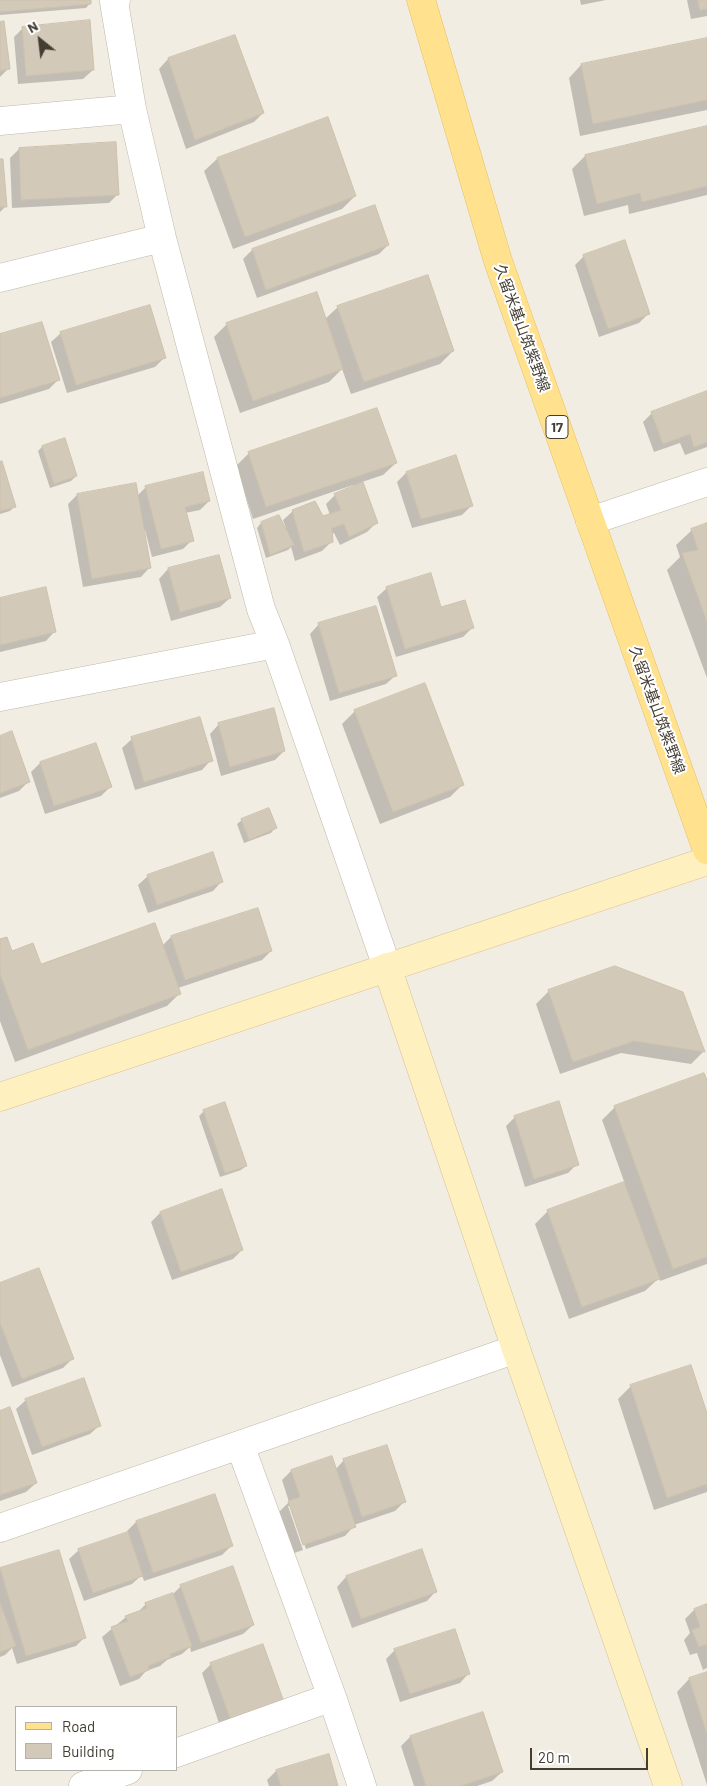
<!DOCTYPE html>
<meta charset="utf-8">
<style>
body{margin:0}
#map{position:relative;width:707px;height:1786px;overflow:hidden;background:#f2ede3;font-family:Barlow,sans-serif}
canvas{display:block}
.legend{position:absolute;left:15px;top:1706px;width:162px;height:65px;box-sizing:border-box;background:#fff;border:1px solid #b4b1ad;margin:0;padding:6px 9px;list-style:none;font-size:15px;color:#433d33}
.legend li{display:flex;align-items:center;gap:10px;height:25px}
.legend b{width:25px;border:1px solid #b4b1ad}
.north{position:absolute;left:15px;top:15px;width:50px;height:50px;-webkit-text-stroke:4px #fff;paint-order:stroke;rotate:331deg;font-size:14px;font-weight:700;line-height:20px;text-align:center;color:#433d33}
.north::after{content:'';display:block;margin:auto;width:18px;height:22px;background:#433d33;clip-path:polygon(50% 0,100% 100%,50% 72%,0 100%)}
.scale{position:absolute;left:530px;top:1748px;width:118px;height:22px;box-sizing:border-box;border:2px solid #433d33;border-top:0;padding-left:6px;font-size:15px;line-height:18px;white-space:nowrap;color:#433d33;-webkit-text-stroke:4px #fff;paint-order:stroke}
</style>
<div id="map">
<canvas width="707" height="1786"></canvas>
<ul class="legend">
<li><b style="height:6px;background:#ffe18e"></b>Road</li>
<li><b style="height:14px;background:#d3c9b8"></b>Building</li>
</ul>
<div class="north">N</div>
<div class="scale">20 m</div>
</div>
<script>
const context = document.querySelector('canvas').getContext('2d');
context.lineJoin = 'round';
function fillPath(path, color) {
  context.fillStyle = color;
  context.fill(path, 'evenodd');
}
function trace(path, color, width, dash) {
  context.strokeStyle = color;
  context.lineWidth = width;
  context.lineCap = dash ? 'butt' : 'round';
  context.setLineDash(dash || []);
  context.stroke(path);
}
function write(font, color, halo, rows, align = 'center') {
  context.font = font + ' Barlow,"Noto Sans JP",sans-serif';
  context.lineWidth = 4;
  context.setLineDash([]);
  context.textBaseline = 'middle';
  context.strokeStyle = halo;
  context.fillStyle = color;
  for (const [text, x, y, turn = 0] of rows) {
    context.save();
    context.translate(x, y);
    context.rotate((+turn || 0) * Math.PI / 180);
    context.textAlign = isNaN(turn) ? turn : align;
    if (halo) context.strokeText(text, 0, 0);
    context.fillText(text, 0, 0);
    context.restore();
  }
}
fillPath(new Path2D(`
 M0 0H90V3L86 8 0 15Z
 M580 0H606L581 5Z
 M687 0H707V16L691 19Z
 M0 23 8 69 0 77Z
 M23 28 93 70 83 79 18 84 14 37Z
 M235 36 263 113 254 122 186 149 159 69 168 59Z
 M707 39V110L580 136 569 78 581 65Z
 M707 127V195L629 214 628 205 584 216 572 169 585 156Z
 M19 149 118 194 109 203 12 208 10 158Z
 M217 159 355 196 342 209 233 249 204 171Z
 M0 161 6 206 0 212Z
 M374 207 388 245 379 254 257 298 243 259 252 250Z
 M584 256 648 314 639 323 599 337 575 265Z
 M338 307 453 351 440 364 351 394 342 369 329 382 240 413 214 337 227 324 325 319Z
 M61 333 164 358 155 367 67 393 51 342Z
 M0 336 58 380 49 389 0 404Z
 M707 393V447L685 455 680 443 654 452 643 422 652 413Z
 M42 447 76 476 71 481 50 488 38 451Z
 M249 453 396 463 383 475 362 482 376 523 367 532 340 545 334 533 331 534V542L322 551 295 561 291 547 288 550 266 558 257 528 261 523 286 528 283 520 293 511 322 517 330 515 326 504 335 495 354 487 353 485 253 519 236 466Z
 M0 463 15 506 10 511 0 514Z
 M406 473 471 506 462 515 412 528 397 482Z
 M135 485 137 496 146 487 209 501 200 510 185 513 192 540 183 549 152 557 145 530H143L150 567 141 577 83 587 68 504 77 495Z
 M707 524V678L667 570 680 557 676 545 692 530Z
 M219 556 230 598 220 607 171 621 159 579 168 569Z
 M387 588 441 609 472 628 463 637 396 657 377 597Z
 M0 600 55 631 46 641 0 652Z
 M319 624 396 675 386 684 330 701 310 634Z
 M355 711 462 785 450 797 380 824 342 724Z
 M219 724 284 751 275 760 221 776 210 734Z
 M0 737 28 782 19 791 0 798Z
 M132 739 211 760 202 770 135 790 122 748Z
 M40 763 110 787 101 796 45 814 31 772Z
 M242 820 275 828 271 833 244 843 237 824Z
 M148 876 222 881 213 891 148 913 138 885Z
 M257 910 271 951 262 960 178 988 180 993 167 1006 15 1062 0 1021V941L12 953 41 966 162 946 171 937Z
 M549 991 682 993 703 1052 691 1064 621 1053 560 1074 536 1004Z
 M707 1083V1264L660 1281 659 1278 645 1291 569 1319 535 1224 547 1212 625 1184 602 1120 615 1107Z
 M204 1111 246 1166 241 1170 220 1177 199 1116Z
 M515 1117 577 1164 568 1173 525 1187 506 1126Z
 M160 1213 242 1250 233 1259 172 1280 151 1222Z
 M0 1284 72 1359 63 1368 12 1387 0 1355Z
 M631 1386 707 1417V1492L654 1510 618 1399Z
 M26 1400 100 1425 90 1434 32 1455 16 1409Z
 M0 1412 36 1483 26 1492 0 1501Z
 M331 1458 335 1470 344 1460 404 1502 395 1511 354 1525V1526L345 1536 306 1549 291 1506H288L303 1550 294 1553 279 1512 289 1502 282 1480 291 1471Z
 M136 1522 231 1546 222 1555 144 1581 142 1575 132 1584 84 1601 69 1559 79 1550 128 1533 127 1531Z
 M59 1551 85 1637 76 1646 17 1664 12 1648 5 1655 0 1657V1569Z
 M421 1551 436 1591 427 1601 352 1628 337 1587 346 1577Z
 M181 1586 253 1625 243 1634 191 1652 190 1647 182 1654 167 1660 160 1666 146 1671 139 1679 120 1686 102 1637 126 1617 138 1612 146 1604 172 1595Z
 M707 1605V1668L703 1670 697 1653 690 1655 684 1640 690 1633 685 1619 694 1610Z
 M395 1650 469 1673 460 1683 400 1702 386 1659Z
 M211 1664 273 1711 221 1729 202 1673Z
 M707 1674V1785L677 1692 689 1679Z
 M410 1737 502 1772 492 1781 477 1786H414L401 1746Z
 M276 1771 337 1786H269L267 1780Z`), '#0003');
const building = new Path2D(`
 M0 0H91V4L0 12Z
 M698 0H707V9L700 10Z
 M90 20 94 70 26 76 22 27Z
 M4 21 10 69 0 71V22Z
 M235 35 264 113 195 140 168 58Z
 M707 38V100L593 124 581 64Z
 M328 117 356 196 245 237 217 158Z
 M707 126V186L642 202 640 193 597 204 585 155Z
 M116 142 119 195 21 200 19 148Z
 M0 159H3L7 207H0Z
 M375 205 389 245 266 290 252 249Z
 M625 240 650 314 608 329 583 255Z
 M428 275 454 351 364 382 337 306Z
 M317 292 343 369 253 401 226 323Z
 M150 305 166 358 76 385 60 332Z
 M42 322 60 380 0 398V334Z
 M707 391V442L694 447 690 434 663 444 651 412Z
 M377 408 397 463 266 507 248 452Z
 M65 438 77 476 54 484 42 446Z
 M456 455 473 506 421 519 406 472Z
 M2 461 16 507 0 511V462Z
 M203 472 210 501 185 507 194 541 161 549 145 486Z
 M363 482 378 523 349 537 344 524 332 528 333 542 304 552 292 510 315 501 323 516 341 510 334 494Z
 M136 483 151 568 92 579 77 494Z
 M279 515 294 545 270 555 261 522Z
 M707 523V622L682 553 698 550 691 529Z
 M219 555 231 598 180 612 168 568Z
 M431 573 441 607 465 600 474 628 405 649 386 587Z
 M46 587 56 632 0 645V598Z
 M376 606 397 676 339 693 318 623Z
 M425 683 464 785 393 812 354 710Z
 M274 708 285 751 230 767 218 723Z
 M200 717 213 761 144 782 131 737Z
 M12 731 30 782 0 793V736Z
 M96 743 112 787 54 806 40 762Z
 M269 808 277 828 249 840 241 819Z
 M213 852 223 882 157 905 147 875Z
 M258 908 272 951 185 980 171 936Z
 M155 923 181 994 28 1050 0 974V939L7 937 12 951 33 943 41 964Z
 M615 966 683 992 705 1052 634 1041 573 1062 548 990Z
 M704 1073 707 1080V1257L673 1269 614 1106Z
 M559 1101 579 1165 534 1179 514 1116Z
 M225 1102 247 1166 225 1173 203 1110Z
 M624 1182 660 1279 582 1307 547 1210Z
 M222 1189 243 1250 181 1272 160 1212Z
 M39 1268 74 1359 22 1379 0 1323V1283Z
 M691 1365 707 1413V1484L667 1498 630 1385Z
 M84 1378 101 1426 42 1447 25 1399Z
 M10 1407 37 1483 0 1495V1411Z
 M387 1445 406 1502 362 1517 343 1459Z
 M332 1456 356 1527 303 1545 288 1501 300 1497 291 1470Z
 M215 1494 233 1546 153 1573 136 1521Z
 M128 1532 143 1576 93 1593 78 1549Z
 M422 1549 437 1592 361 1619 346 1576Z
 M59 1550 86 1638 26 1656 0 1568Z
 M233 1566 254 1625 201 1643 180 1585Z
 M173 1593 192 1646 170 1654 171 1657 148 1666 149 1670 130 1677 111 1627 128 1621 125 1616 147 1608 145 1603Z
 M0 1603 16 1646 0 1652Z
 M707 1604V1647L706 1644 699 1647 692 1630 700 1627 694 1609Z
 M455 1629 470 1674 410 1694 394 1649Z
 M263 1644 284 1702 231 1721 210 1663Z
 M707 1672V1734L689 1678Z
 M483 1712 503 1772 461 1786H426L410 1736Z
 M329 1754 338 1786H281L276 1770Z`);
fillPath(building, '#d3c9b8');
trace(building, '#cec1ab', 1);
const street = new Path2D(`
 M116 0 114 2 132 109 162 238 261 609 275 644 387 967
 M0 121 132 109
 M0 278 162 238
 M590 521 707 482
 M0 697 275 644
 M240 1445 332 1697 362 1786
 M0 1528 516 1349
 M176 1753 332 1697
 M83 1786 128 1770`);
const secondary = new Path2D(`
 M387 967 516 1349 668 1786
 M0 1097 707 861`);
const primary = new Path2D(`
 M421 0 498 261 707 850`);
trace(street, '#c0b8a8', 29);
trace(secondary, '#d3c292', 29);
trace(primary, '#e4be5e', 29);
trace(street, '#fff', 28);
trace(secondary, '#fff1bf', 28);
trace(primary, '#ffe18e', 28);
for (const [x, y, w] of [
 [557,427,22]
]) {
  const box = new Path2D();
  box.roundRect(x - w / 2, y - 11.5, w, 23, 4);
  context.fillStyle = '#fff';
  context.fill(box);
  trace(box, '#433d33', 1);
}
write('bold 14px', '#433d33', null, [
 ["17",557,427]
]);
write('15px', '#433d33', '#fff', [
 ["久留米基山筑紫野線",522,328,70],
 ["久留米基山筑紫野線",657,710,70]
]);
</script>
